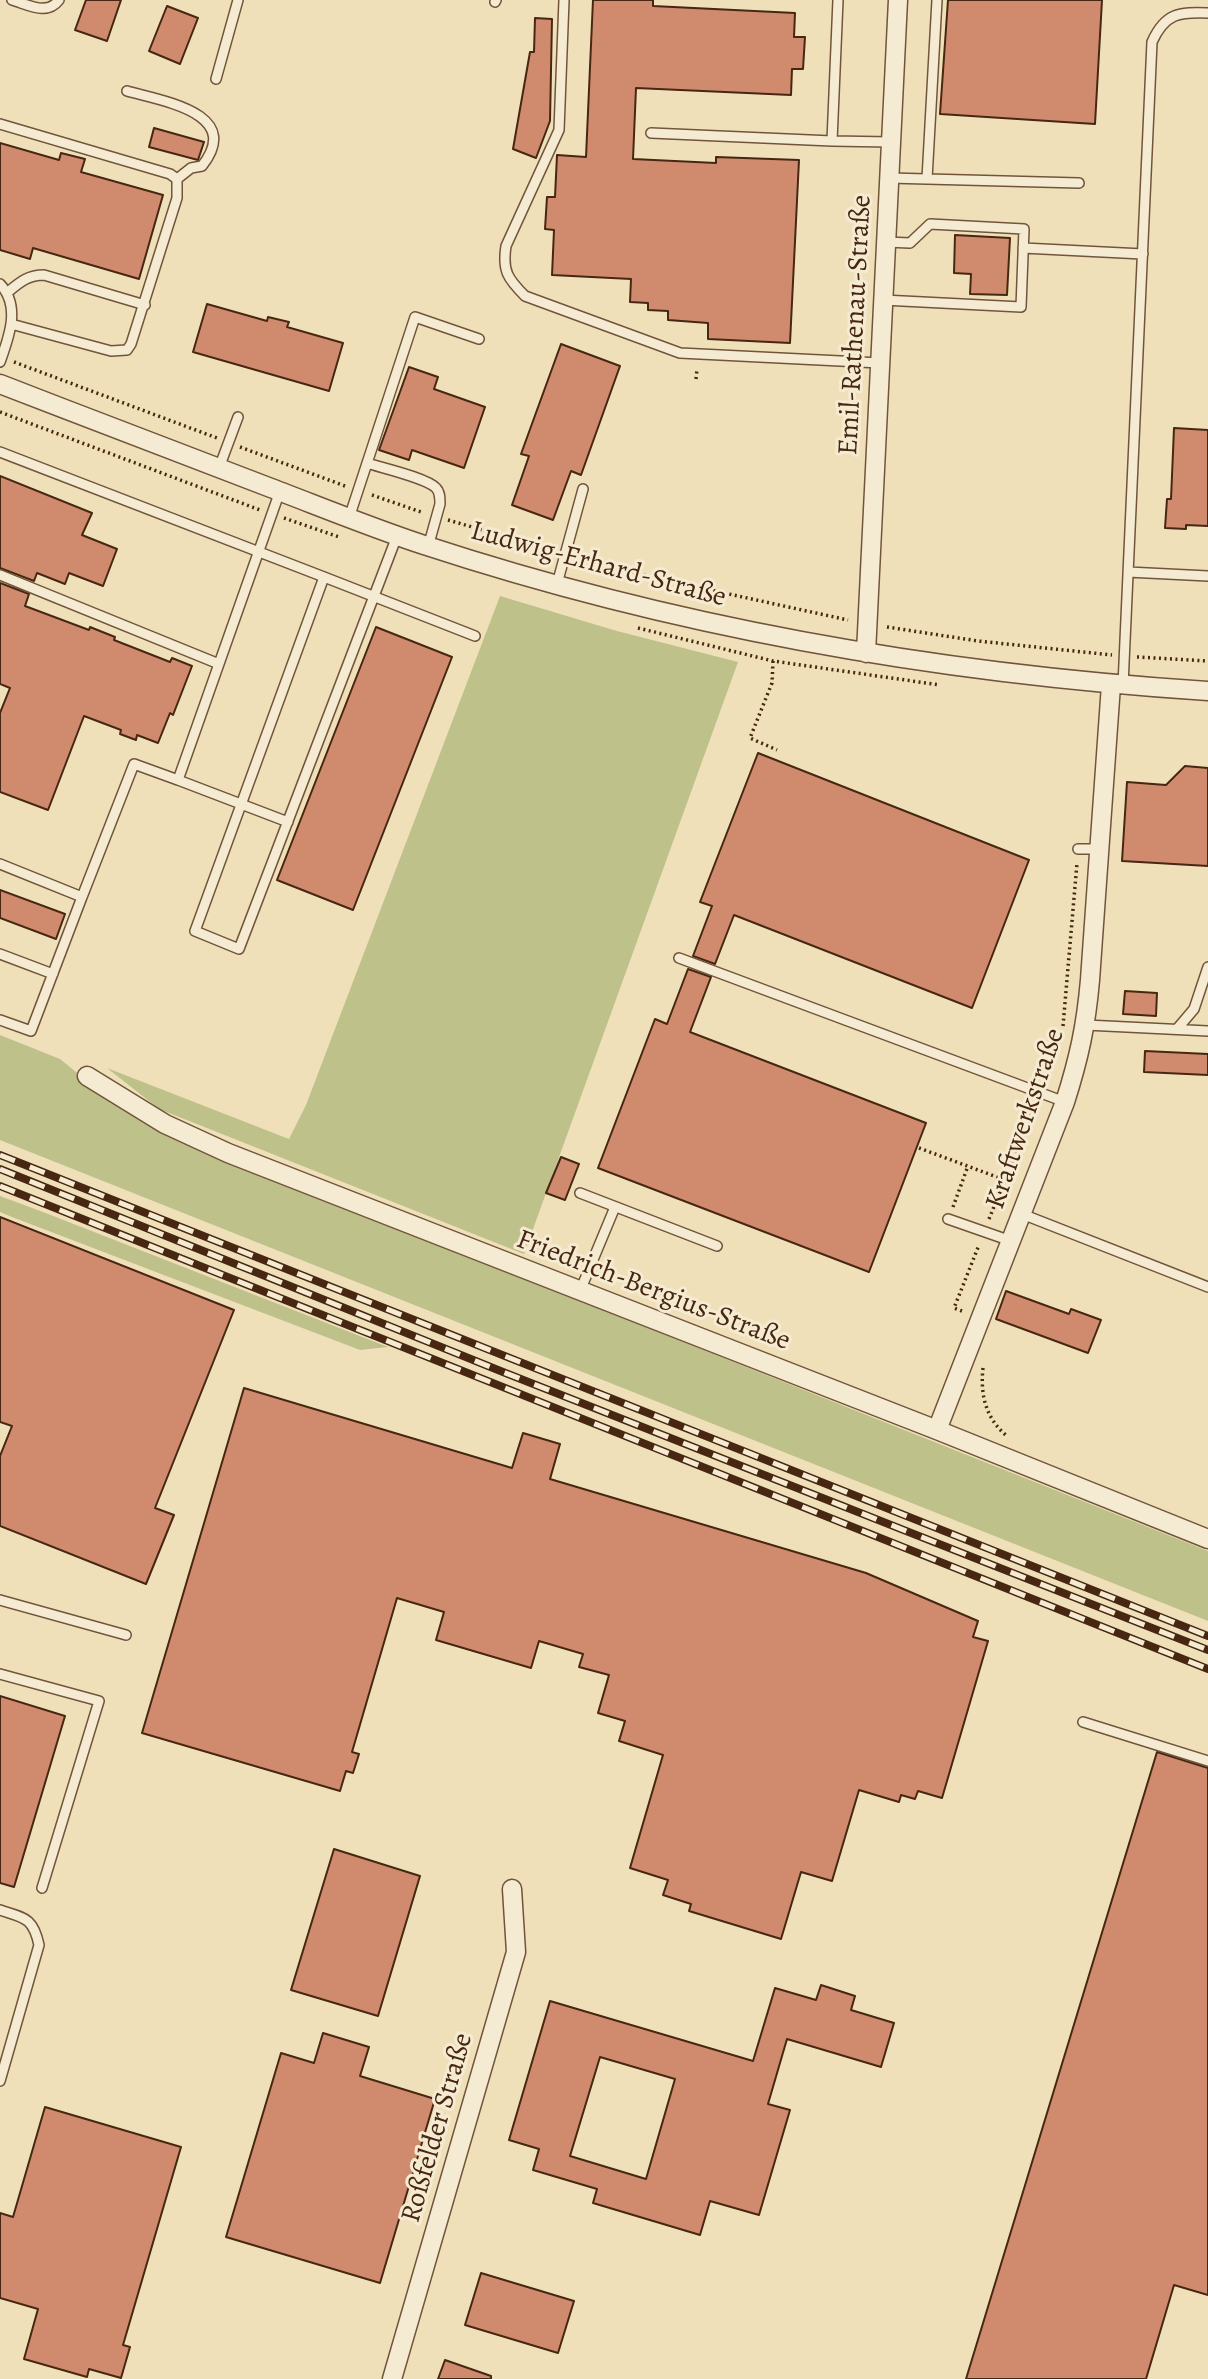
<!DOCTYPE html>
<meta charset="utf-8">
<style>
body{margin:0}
canvas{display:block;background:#efe0b9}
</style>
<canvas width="1208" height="2379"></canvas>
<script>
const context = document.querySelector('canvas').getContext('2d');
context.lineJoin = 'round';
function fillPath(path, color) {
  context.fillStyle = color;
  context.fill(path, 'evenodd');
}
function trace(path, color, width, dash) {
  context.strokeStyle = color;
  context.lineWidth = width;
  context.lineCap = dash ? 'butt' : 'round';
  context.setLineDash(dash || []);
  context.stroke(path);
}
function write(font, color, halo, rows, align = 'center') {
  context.font = font + ' Alegreya,serif';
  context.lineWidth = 6;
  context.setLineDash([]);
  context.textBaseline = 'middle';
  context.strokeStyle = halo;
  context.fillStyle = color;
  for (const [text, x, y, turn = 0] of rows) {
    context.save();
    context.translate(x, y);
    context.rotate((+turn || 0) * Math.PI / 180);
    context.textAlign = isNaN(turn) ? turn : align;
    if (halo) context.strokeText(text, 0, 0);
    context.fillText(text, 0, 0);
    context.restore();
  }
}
fillPath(new Path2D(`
 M500 596 617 631 738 662 524 1254 159 1109 107 1068 289 1139 306 1105Z
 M0 1035 60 1059 108 1098 199 1149 1208 1551V1621L0 1140Z
 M0 1196 43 1212 388 1347 360 1350 12 1217 0 1212Z`), '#bfc18b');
const building = new Path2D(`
 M86 0H121L107 41 75 30Z
 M593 0H653V6L795 13 794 37H805L803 69H792L791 95 636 88 633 159 716 163V157L799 160 790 343 708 339V323L668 320V311L648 310V303L630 302 631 279 552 275 554 230 545 229 547 197H555L557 155 586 157Z
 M948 0H1102L1095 124 940 114Z
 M167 6 198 18 180 64 149 51Z
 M535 18 552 19 550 121 536 158 513 149 530 52H534Z
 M154 128 204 142 198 160 149 147Z
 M0 143 59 160 61 153 85 159 81 172 163 195 139 279 33 248 30 259 0 250Z
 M955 235 1010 238 1007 295 970 294 971 274 954 273Z
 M207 304 267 321 268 317 289 322 287 327 343 343 329 391 193 352Z
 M561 344 620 366 581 475 571 471 553 520 512 505 529 456 521 454Z
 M409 367 438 377 434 389 485 407 464 468 412 450 409 460 379 450Z
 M1174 428 1208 430V526L1186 525V529L1165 528 1167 499H1171Z
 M0 476 92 513 82 535 117 549 103 586 69 573 65 584 37 573 34 581 0 568Z
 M0 583 29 594 25 606 89 630 90 627 115 637 114 640 170 662 172 658 192 666 173 715 170 713 158 743 137 735 136 740 120 734 121 730 84 716 48 810 0 792V713L10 688 0 684Z
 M376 627 452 657 353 910 277 880Z
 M758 753 1029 860 972 1008 734 915 715 964 693 956 712 906 700 902Z
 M1185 766 1208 768V866L1122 861 1127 782 1166 785Z
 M0 890 65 914 56 939 0 918Z
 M688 969 711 977 690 1032 926 1123 869 1272 598 1168 655 1019 667 1024Z
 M1125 991 1157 993 1156 1016 1123 1014Z
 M1145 1051 1208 1054V1075L1144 1072Z
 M561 1157 579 1164 565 1200 546 1193Z
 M0 1217 234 1310 155 1508 174 1515 146 1584 0 1526V1456L12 1426 0 1422Z
 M1006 1291 1069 1314 1071 1309 1101 1320 1088 1353 996 1319Z
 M244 1388 512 1468 523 1433 560 1444 550 1479 866 1573 978 1621 973 1637 988 1641 942 1798 918 1791 915 1799 901 1795 899 1802 859 1790 832 1881 801 1872 781 1939 689 1911 691 1904 663 1895 668 1880 630 1868 663 1755 619 1741 625 1721 598 1713 609 1675 579 1667 583 1654 539 1641 531 1668 436 1640 444 1612 397 1598 352 1752 359 1754 353 1773 346 1771 340 1791 142 1733Z
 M0 1696 65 1716 14 1887 0 1883Z
 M1157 1752 1208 1768V2295L1174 2285 1146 2379H966Z
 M334 1849 420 1876 378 2016 291 1990Z
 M821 1985 855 1996 851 2010 894 2023 881 2067 787 2039 768 2104 790 2110 759 2215 710 2201 700 2235 593 2203 597 2189 533 2170 539 2149 509 2140 550 2001 753 2061 775 1988 816 2000ZM600 2057 675 2079 646 2179 570 2156Z
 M323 2033 369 2047 360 2076 435 2099 380 2283 226 2237 281 2053 314 2063Z
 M45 2107 181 2147 123 2345 130 2347 121 2378 89 2369 87 2377 24 2359 38 2309 0 2298V2213L13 2217Z
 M481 2273 574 2301 558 2353 465 2325Z
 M445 2360 491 2376V2379H438Z`);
fillPath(building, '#d08b6e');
trace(building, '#472711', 2);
const service = new Path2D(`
 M12 0C29 5 47 16 59 0
 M564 0 559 130 506 246C502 271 508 279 525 296L680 353 880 363
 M495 2 496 0
 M216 79 238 0
 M127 91C162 101 244 113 202 166L191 168 177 179
 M0 124 170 174 177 179V198L131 344 127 350 111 351 11 324
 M651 133 832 141 838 0
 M832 141 891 142
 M889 178 1079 183
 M927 179 937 0
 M1023 248 1143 254
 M0 284C21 306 9 337 0 362
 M8 292C20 282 28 275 44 275L145 305
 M883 300 1021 307 1024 229 930 224 910 243 886 242
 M0 452 324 577
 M367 463C382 468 427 478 436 488 440 492 440 498 440 504L428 547
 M219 468 238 417
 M349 518 415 317 479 339
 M397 536 239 949 195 931 324 577 475 636
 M1128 572 1208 576
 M0 575 219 664
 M557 584 583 489
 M1123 685 1152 42C1165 13 1179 12 1208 13
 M178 780 288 822
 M1078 849H1101
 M0 864 82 897 134 764 178 780 280 491
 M0 954 53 974
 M679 958 1065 1102
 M0 1020 31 1031 82 897
 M1086 1025 1208 1031
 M1177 1029 1194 1009 1208 967
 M580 1193 717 1246
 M1022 1214 1208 1287
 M948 1219 1011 1241
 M580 1291 615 1207
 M0 1600 126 1635
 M0 1674 99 1701 42 1888
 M1083 1722 1208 1761
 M0 1910C24 1918 33 1917 39 1945L0 2081`);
const minor = new Path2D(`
 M0 384C90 419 180 453 271 488 321 507 372 528 424 545 677 628 943 674 1208 691
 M866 653 898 0
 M87 1076 165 1124 228 1153 937 1430 1208 1539
 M937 1430 1065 1102C1079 1058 1086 1026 1090 980L1111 685
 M392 2379 516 1952 512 1889`);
trace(service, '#71553b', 12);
trace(minor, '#71553b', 21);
trace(new Path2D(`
 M14 362 217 438
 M696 379 697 369
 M0 412 260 510
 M240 447 345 486
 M372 495 424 513
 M284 518 339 537
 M448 520 552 550
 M580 557 651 577 848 620
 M887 627 978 641 1112 655
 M638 628 773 661 940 685
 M1137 657 1208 661
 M773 661 772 683 750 738 777 750
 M1063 1026 1077 863
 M1046 1079 1060 1040
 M919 1148 1005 1180
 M953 1207 968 1166
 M989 1219 1035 1106
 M962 1311 954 1308 979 1245
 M983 1368C980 1395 986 1419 1007 1436`), '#472711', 3.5, [2, 3.5]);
trace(service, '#f5ebd2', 9);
trace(minor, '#f5ebd2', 18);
const rail = new Path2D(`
 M0 1155 1208 1636
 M0 1169 503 1372 1208 1650
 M0 1186 1208 1669`);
trace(rail, '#472711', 8);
trace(rail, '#f5ebd2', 5, [16]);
write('28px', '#472711', '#f5ebd2', [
 ["Emil-Rathenau-Straße",856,325,-87],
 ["Ludwig-Erhard-Straße",598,565,15],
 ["Kraftwerkstraße",1026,1119,-71],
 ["Friedrich-Bergius-Straße",653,1291,21],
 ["Roßfelder Straße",438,2128,-74]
]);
</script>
